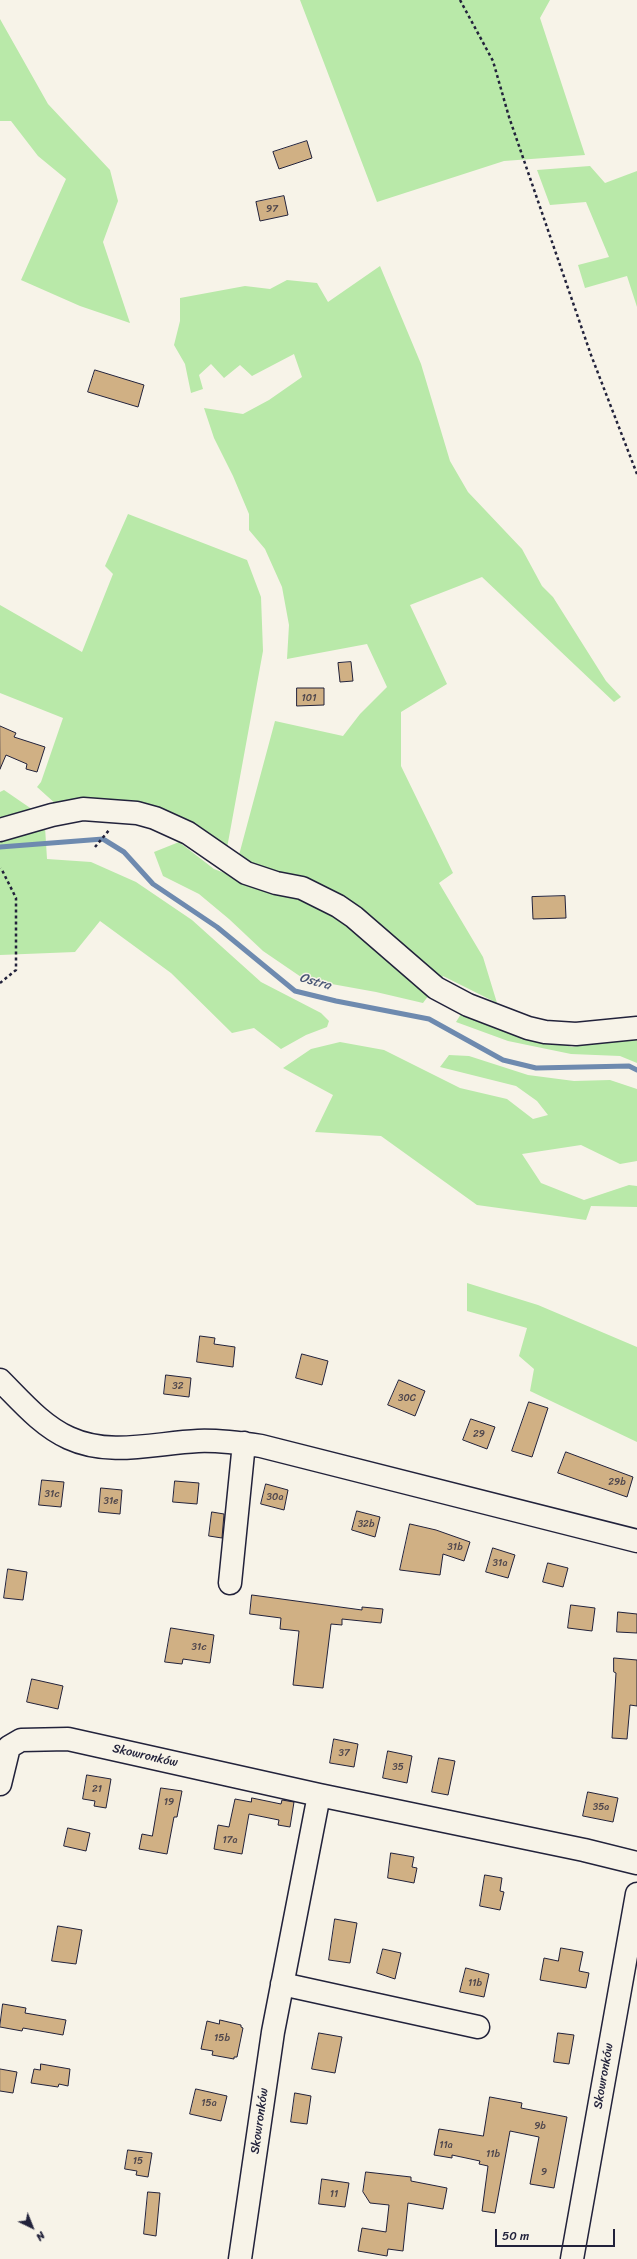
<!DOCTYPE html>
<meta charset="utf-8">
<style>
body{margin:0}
#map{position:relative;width:637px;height:2259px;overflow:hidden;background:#f7f3e8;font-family:Sriracha,sans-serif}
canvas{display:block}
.north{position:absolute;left:12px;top:2207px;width:40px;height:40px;-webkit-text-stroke:3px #f7f3e8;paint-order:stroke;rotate:137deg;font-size:11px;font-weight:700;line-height:16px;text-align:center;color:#22223b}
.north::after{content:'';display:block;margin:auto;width:14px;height:18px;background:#22223b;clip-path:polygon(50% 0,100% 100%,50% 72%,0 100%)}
.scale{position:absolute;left:495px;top:2229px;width:120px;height:18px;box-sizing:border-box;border:2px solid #22223b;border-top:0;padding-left:5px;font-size:12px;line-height:14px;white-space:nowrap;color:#22223b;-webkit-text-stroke:3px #f7f3e8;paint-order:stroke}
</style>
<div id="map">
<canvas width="637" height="2259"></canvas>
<div class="north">N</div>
<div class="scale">50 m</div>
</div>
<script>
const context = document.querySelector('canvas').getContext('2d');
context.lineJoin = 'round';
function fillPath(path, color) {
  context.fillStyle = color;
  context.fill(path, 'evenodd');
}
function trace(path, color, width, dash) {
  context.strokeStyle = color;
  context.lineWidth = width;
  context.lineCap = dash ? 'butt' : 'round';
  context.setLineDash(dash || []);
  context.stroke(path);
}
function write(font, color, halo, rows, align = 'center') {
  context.font = font + ' Sriracha,sans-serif';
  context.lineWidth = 3;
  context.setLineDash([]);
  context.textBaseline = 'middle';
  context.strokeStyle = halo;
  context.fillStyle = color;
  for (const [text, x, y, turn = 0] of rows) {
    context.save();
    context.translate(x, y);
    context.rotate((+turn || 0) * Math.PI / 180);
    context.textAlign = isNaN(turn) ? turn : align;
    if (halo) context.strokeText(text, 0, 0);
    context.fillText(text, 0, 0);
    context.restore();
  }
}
fillPath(new Path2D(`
 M300 0H550L540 18 585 155 504 161 377 202Z
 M0 19 48 104 110 170 118 201 103 242 130 323 80 306 21 280 66 179 38 156 11 121H0Z
 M590 166 605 183 637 171V307L627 276 585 288 578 265 609 257 586 202 550 205 537 170Z
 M380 266 421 364 450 461 468 492 522 549 542 586 553 597 606 681 621 697 614 702 482 577 410 605 447 684 401 712V766L453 873 439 883 483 957 497 1003 443 976 423 1003 376 992 304 979 263 951 229 919 199 894 163 876 154 852 179 842 214 869 264 888 239 855 275 721 343 736 360 714 387 687 367 644 287 659 289 625 282 587 265 549 249 530V514L233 476 214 438 204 408 243 414 269 400 302 377 294 354 252 376 240 365 224 378 211 364 199 375 203 389 191 393 185 364 174 345 180 321V298L245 286 270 289 287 280 317 283 328 302Z
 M128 514 247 560 261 597 263 651 227 848 190 825 138 802 93 799 57 805 37 787 41 782 63 718 0 693V605L82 652 113 574 105 566Z
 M4 790 36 812 45 827 47 859 91 862 136 882 192 920 261 982 321 1013 329 1021 327 1027 306 1035 281 1049 254 1028 232 1033 171 973 100 921 75 952 0 955V792Z
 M461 1014 487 1018 513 1030 572 1047 637 1035V1063L620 1056 571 1054 508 1041 456 1022Z
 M340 1042 384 1050 460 1088 507 1099 533 1119 548 1115 537 1101 516 1086 440 1067 449 1055 469 1056 528 1075 574 1081 610 1080 637 1089V1161L620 1164 581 1145 522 1154 541 1183 584 1200 629 1185 637 1186V1207L591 1206 586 1220 477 1205 381 1136 315 1132 333 1095 283 1068 311 1049Z
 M467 1283 538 1305 637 1347V1442L530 1391 534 1369 519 1356 527 1328 467 1311Z`), '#b9e9a9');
trace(new Path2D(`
 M0 847 103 839 124 852 153 884 217 927 295 991 336 1001 429 1019 503 1060 536 1068 629 1066 637 1070`), '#6e8aaf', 5);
const building = new Path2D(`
 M307 141 312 158 279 169 273 152Z
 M284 196 288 215 260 221 256 202Z
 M95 370 144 385 138 407 88 392Z
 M351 662 353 681 340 682 338 663Z
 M297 688H324V705L297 706Z
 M0 726 16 733 14 737 45 747 37 772 26 769 27 764 6 755 0 769Z
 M565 896 566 918 533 919 532 897Z
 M200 1336 215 1338 214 1344 235 1347 233 1367 197 1362Z
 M302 1354 328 1361 322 1385 296 1378Z
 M166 1375 191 1378 189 1397 164 1394Z
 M399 1380 425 1391 415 1416 388 1405Z
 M529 1402 548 1408 532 1457 512 1451Z
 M471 1419 495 1427 487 1449 463 1440Z
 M566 1452 633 1477 627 1497 558 1473Z
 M42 1480 64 1482 61 1507 39 1505Z
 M175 1481 199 1483 197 1504 173 1502Z
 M266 1484 288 1490 284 1510 261 1504Z
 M101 1488 122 1490 120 1514 99 1512Z
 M357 1511 380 1517 375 1537 352 1530Z
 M212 1512 224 1514 222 1538 209 1536Z
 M410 1524 436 1530 470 1542 464 1561 443 1554 440 1575 400 1570Z
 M493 1548 515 1555 508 1578 486 1572Z
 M548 1563 568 1568 563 1587 543 1582Z
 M8 1569 27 1572 23 1600 4 1598Z
 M252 1595 362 1610V1607L383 1609 381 1623 342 1619V1625L331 1624 323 1688 293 1685 299 1631 280 1629 281 1618 250 1614Z
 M571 1605 595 1608 592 1631 568 1628Z
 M618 1612 637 1614V1633L617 1632Z
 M171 1628 214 1635 210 1663 183 1659 182 1664 165 1662Z
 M614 1658 637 1660V1706L630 1705 627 1739 612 1738 616 1673 614 1672Z
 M32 1679 63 1686 58 1709 27 1702Z
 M334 1739 358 1744 354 1767 330 1763Z
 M388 1751 412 1756 407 1783 383 1778Z
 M439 1758 455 1761 448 1795 432 1792Z
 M87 1775 111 1779 106 1808 94 1806 95 1801 83 1799Z
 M161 1788 182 1791 177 1817H174L167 1854 139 1849 142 1834 152 1836Z
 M588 1792 618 1798 613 1822 583 1816Z
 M252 1798 281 1804 282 1800 294 1802 290 1827 278 1825 279 1820 249 1814 242 1854 214 1849 218 1825 229 1827 235 1799 251 1802Z
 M68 1828 90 1833 86 1851 64 1846Z
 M391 1853 414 1857 412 1867 417 1868 414 1883 388 1878Z
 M485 1875 502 1878 500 1891 504 1892 500 1910 480 1906Z
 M335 1919 357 1923 350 1963 329 1960Z
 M58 1926 82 1930 76 1964 52 1961Z
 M561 1948 583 1952 579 1971 589 1973 586 1988 540 1980 544 1958 558 1961Z
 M383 1949 401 1953 395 1979 377 1973Z
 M466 1968 489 1974 484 1997 460 1992Z
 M3 2004 26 2008 25 2013 66 2020 63 2035 23 2028 22 2031 0 2027Z
 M220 2020 241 2025V2027L243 2028 237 2057H234V2059L212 2055 213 2051 201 2049 207 2021 219 2024Z
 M319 2033 342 2037 335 2073 312 2069Z
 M558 2033 574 2035 569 2064 554 2062Z
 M41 2064 70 2069 68 2086 59 2084 58 2087 31 2083 34 2069 40 2070Z
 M0 2069 17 2072 13 2093 0 2091Z
 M196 2089 227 2096 221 2121 190 2114Z
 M295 2093 311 2096 307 2124 291 2122Z
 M490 2097 522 2103 521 2108 567 2117 554 2188 530 2184 539 2137 510 2131 495 2213 482 2211 488 2166 479 2164 480 2161 452 2155V2158L434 2155 439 2129 483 2136Z
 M128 2150 152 2153 148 2177 136 2175 137 2171 125 2169Z
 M366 2172 411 2177V2181L447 2188 443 2209 408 2203 403 2251 388 2249 387 2256 358 2251 362 2228 386 2232 389 2205 370 2203 363 2192Z
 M322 2179 349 2183 345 2207 319 2204Z
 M148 2192 160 2193 156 2236 144 2234Z`);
fillPath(building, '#d0b084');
trace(building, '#22223b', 1);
const minor = new Path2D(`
 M0 830 52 815 83 809 137 813 155 818 188 833 246 873 276 883 302 888 338 906 354 917 436 988 468 1005 528 1028 545 1032 576 1034 637 1028
 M0 1380C21 1401 42 1426 69 1438 110 1457 155 1443 198 1441 219 1440 240 1443 261 1446L637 1541
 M230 1583 244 1443
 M0 1784 9 1747 21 1740 68 1739 319 1795 584 1850 637 1863
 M282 1984 478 2027
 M240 2259 273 2032 319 1795
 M572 2259 637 1894`);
trace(minor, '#22223b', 25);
trace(new Path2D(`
 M460 0 493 61 509 117 591 355 637 474
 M95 847 110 829
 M0 983 16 970V898L1 868`), '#22223b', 2.5, [3, 3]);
trace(minor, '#f7f3e8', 22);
write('10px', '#4e464d', null, [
 ["97",272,209],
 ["101",309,698],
 ["32",178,1386],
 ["30C",407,1398],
 ["29",479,1434],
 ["29b",617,1482],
 ["31c",52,1494],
 ["30a",275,1497],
 ["31e",111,1501],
 ["32b",366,1524],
 ["31b",455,1547],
 ["31a",500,1563],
 ["31c",199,1647],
 ["37",344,1753],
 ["35",398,1767],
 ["21",97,1789],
 ["19",169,1802],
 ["35a",601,1807],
 ["17a",230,1840],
 ["11b",475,1983],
 ["15b",222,2038],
 ["15a",209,2103],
 ["9b",540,2126],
 ["11a",446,2145],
 ["11b",493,2154],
 ["15",138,2161],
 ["9",544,2172],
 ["11",334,2194]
]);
write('12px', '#22223b', '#f7f3e8', [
 ["Skowronków",145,1756,13],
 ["Skowronków",604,2076,-80],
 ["Skowronków",260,2121,-82]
]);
write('italic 13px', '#485675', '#f7f3e8', [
 ["Ostra",315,982,16]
]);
</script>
